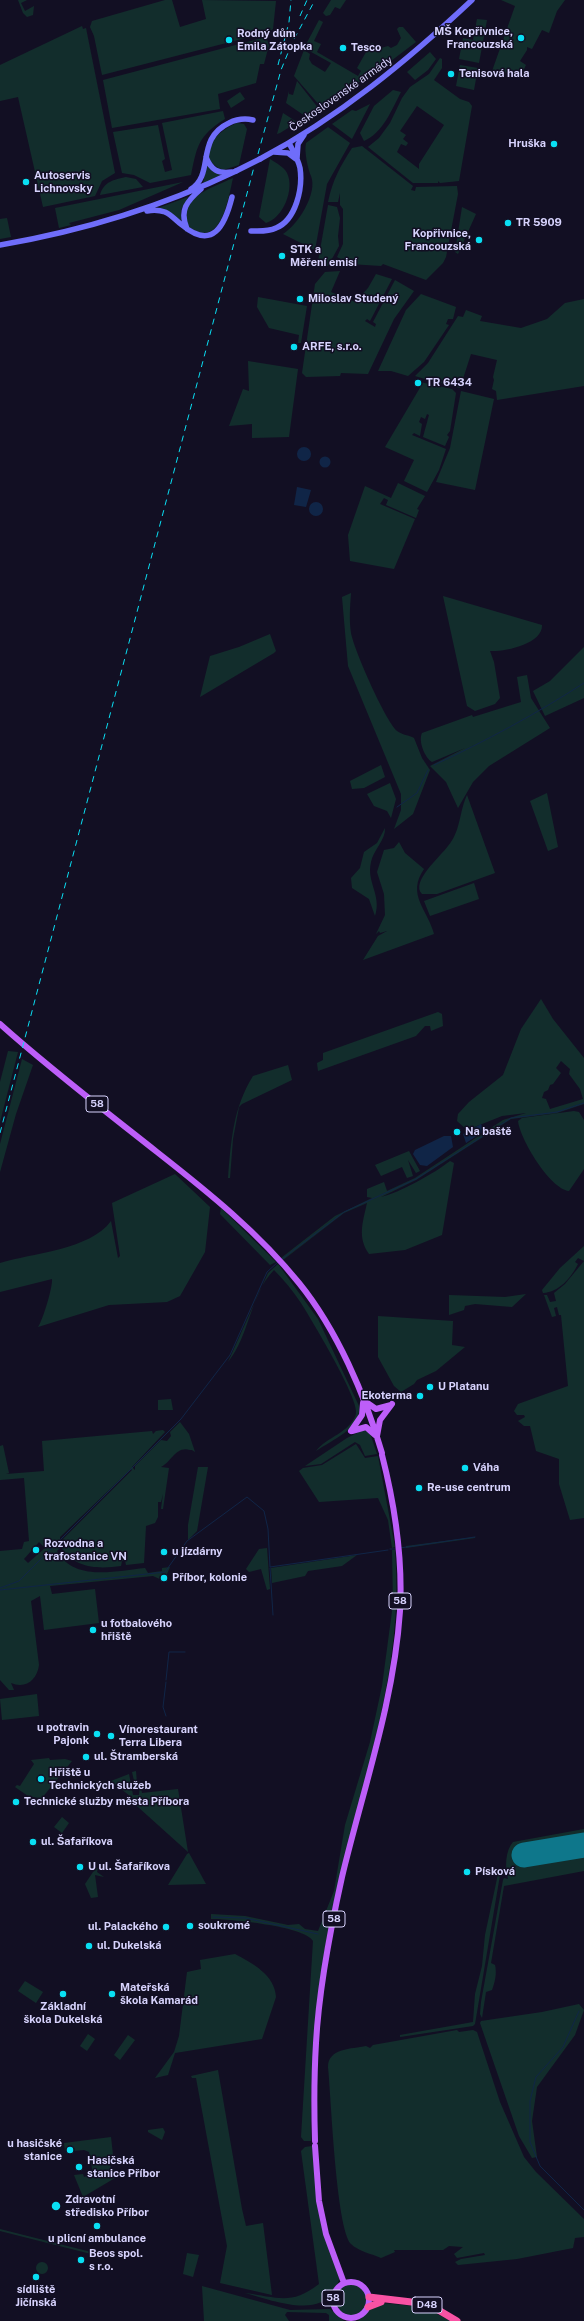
<!DOCTYPE html>
<meta charset="utf-8">
<style>
body{margin:0}
canvas{display:block;background:#120f23}
</style>
<canvas width="584" height="2321"></canvas>
<script>
const context = document.querySelector('canvas').getContext('2d');
context.lineJoin = 'round';
function fillPath(path, color) {
  context.fillStyle = color;
  context.fill(path, 'evenodd');
}
function trace(path, color, width, dash) {
  context.strokeStyle = color;
  context.lineWidth = width;
  context.lineCap = dash ? 'butt' : 'round';
  context.setLineDash(dash || []);
  context.stroke(path);
}
function write(font, color, halo, rows, align = 'center') {
  context.font = font + ' "Public Sans",sans-serif';
  context.lineWidth = 3;
  context.setLineDash([]);
  context.textBaseline = 'middle';
  context.strokeStyle = halo;
  context.fillStyle = color;
  for (const [text, x, y, turn = 0] of rows) {
    context.save();
    context.translate(x, y);
    context.rotate((+turn || 0) * Math.PI / 180);
    context.textAlign = isNaN(turn) ? turn : align;
    if (halo) context.strokeText(text, 0, 0);
    context.fillText(text, 0, 0);
    context.restore();
  }
}
fillPath(new Path2D(`
 M18 0H27L21 3 25 11 34 6 33 15 27 17 23 13Z
 M165 0H172L180 27 206 19 202 0 276 1 273 29 269 32 102 75 94 36 90 27 92 21Z
 M331 0H346L340 9 335 7 330 15 326 16 323 13Z
 M501 0H565L557 11 549 33 542 30 532 49 527 47V50L520 61 526 65 521 75 515 72 513 76 497 69 494 76 491 74 515 6Z
 M477 19 487 20 479 63 459 59 463 38 473 40Z
 M319 20 323 22 314 41 321 44 317 52 358 76 361 71 357 68 370 45 372 43 381 48 388 46 391 48 397 45 401 38 397 29 399 27H403L416 42 387 64 321 107 294 76 304 50 310 54 309 59 312 64 325 72 331 63 304 48Z
 M82 26 83 29 86 28 115 173 102 181 95 196 43 207 18 97 0 101V65Z
 M266 37 269 45 264 64H260L256 83 218 94 220 109 112 128 103 80Z
 M430 52 436 59 428 70 415 80 407 72Z
 M440 58 442 59V68L434 80 460 99 469 102 472 106 459 181 440 183 438 181V183H413L368 147 379 138 390 123 402 98 410 87 429 74ZM417 106 444 125 419 164V169L397 152 401 144 406 146 408 143 403 139 406 135 400 131Z
 M460 65 478 68 474 90 456 86Z
 M297 81 319 109 280 133 277 134 283 113 297 122 305 116 286 103 289 91V94L293 95Z
 M393 90 401 92C392 109 383 133 364 141L360 133 374 106Z
 M240 92 245 99 231 108 227 101Z
 M370 104 352 139 332 124 352 110 356 111Z
 M223 111 225 119C198 136 197 146 191 175L150 183 134 175 122 173 113 132 158 125 165 159 162 161 165 172 172 170 162 123Z
 M237 123 244 124 247 129 239 165 223 170C193 157 216 131 237 123Z
 M328 127 350 143 327 184 315 250 283 234C298 225 318 193 311 176 308 169 304 152 306 143Z
 M362 146 413 186 411 190 415 191 416 187 457 186 458 194 446 257 443 263 426 280 383 264 381 266 350 264 337 257 343 244V209L340 205V193L338 202H328C333 179 340 167 352 148Z
 M270 159C276 163 284 167 287 173 295 189 283 218 266 223L259 217Z
 M207 166 221 176 203 184 206 167Z
 M126 177 136 179 143 187 100 195C104 181 114 180 126 177Z
 M233 178C228 200 221 250 189 227 177 197 212 188 233 178Z
 M183 182 119 210 69 223 71 225 59 228 55 208Z
 M188 197 181 210V221L158 208Z
 M328 205 337 207 340 218 338 236 339 246 328 266 317 267Z
 M462 207 476 214 458 254 455 252Z
 M7 218 11 237 0 239V219Z
 M340 271 331 292 355 302 368 288 376 274 392 279 370 321 367 319 365 321 375 327 376 324 373 322 395 280 414 291 394 319 368 374 341 373 340 376 306 377 302 373 315 284 325 272Z
 M421 294 456 307 453 319H448L446 324 449 325 424 362 408 376 391 371H378L406 310Z
 M258 297 307 306 301 343H298L299 335 269 328 257 307Z
 M584 299V386L497 400 496 391 492 389 494 380 493 377 497 360 471 354 460 388 441 383 442 380 440 379 438 383 415 376 428 363 458 316 463 317 466 310 482 316 480 321 521 328 547 319 565 303Z
 M248 361 298 369 289 437 252 438V424L229 426 243 389 249 391Z
 M420 382 452 389 456 393 450 431 447 435 449 437 445 446 423 437 429 415 427 414 425 419 421 417 419 422 422 424 420 436 414 433 412 435 446 449 439 470 427 492 404 481 414 460 385 447 421 386Z
 M461 391 494 399 475 490 436 482 450 448Z
 M398 483 425 496 417 509 419 510 416 518 386 505 388 500 384 498 380 504 415 519 394 569 350 561 348 535 365 486 391 498Z
 M351 593C350 607 349 620 351 633 354 650 385 720 397 731 402 735 409 735 414 738L422 758 430 770 413 814 394 829 401 810V794L348 666 342 597Z
 M443 596 542 625C543 644 504 652 490 651L494 662 500 698 495 704 475 711 467 706Z
 M270 634 276 651 274 653 200 697 210 656 239 647Z
 M584 647V698L545 716 533 691 550 681Z
 M527 675 531 698 550 728 489 766 473 782 458 808 446 782 430 766 465 748 432 762C425 758 418 741 422 733L472 715 473 717 521 702 517 677Z
 M381 765 385 777 364 788 352 789 350 781Z
 M390 783 396 799 391 818 387 811 374 806 367 794Z
 M547 793 558 847 548 851 530 801Z
 M467 795 495 873 437 894H422C410 882 441 856 448 846 461 831 459 812 467 795Z
 M385 828C386 839 373 851 371 862 366 882 382 895 375 916L369 899 352 888 351 878 360 868 364 852 377 843Z
 M399 842 405 853 424 869C406 895 428 910 434 934L363 960 378 936 387 931 380 933 379 931 376 934 385 915 384 894 377 872 384 850 394 848Z
 M474 883 479 899 430 916 424 901Z
 M541 999 553 1019 584 1058V1104L557 1113 511 1119 416 1180 381 1197C399 1193 435 1173 450 1161L454 1163 442 1235 405 1250 369 1254C357 1237 363 1222 367 1203L344 1213 283 1260 281 1258 335 1216 372 1198 367 1197V1189L384 1182 387 1191 415 1178 503 1120 526 1113 502 1116 467 1130 457 1121 458 1114 469 1102 503 1075 521 1029ZM561 1061 570 1069 569 1074 580 1089 583 1099 550 1109 546 1099 542 1098 544 1092 548 1090 550 1085 553 1084 561 1073 556 1068Z
 M438 1012 442 1014 443 1026 431 1031 430 1026H425L416 1036 318 1071 317 1063 323 1060V1053Z
 M8 1051 18 1052 0 1122V1082Z
 M22 1059 33 1065 16 1114 0 1172V1144Z
 M288 1065 292 1080 242 1104 239 1107 233 1139 230 1178H228C231 1141 233 1108 253 1076Z
 M574 1111 579 1112 584 1120V1169L569 1191C550 1189 520 1139 518 1121L522 1118Z
 M409 1151 420 1171 416 1173 408 1160 413 1176 407 1178 402 1167 381 1176 375 1165Z
 M175 1174 210 1207 205 1252 180 1296 167 1302 109 1305 38 1327C43 1320 53 1286 52 1279L0 1292V1263C32 1253 90 1250 111 1221L118 1258 120 1256 112 1203Z
 M221 1208 276 1262 270 1265 220 1214Z
 M584 1246V1518L570 1520 559 1484V1459L536 1451 530 1426H524L518 1421 525 1417 524 1415H517L514 1411 518 1404 568 1386 561 1315H559L557 1307 554 1308 556 1316 552 1317 544 1295H547L550 1302 556 1301 554 1293 565 1284 584 1261 578 1258 575 1262 578 1264C571 1278 559 1292 543 1293L542 1290 560 1268Z
 M278 1264 318 1319 359 1406C362 1428 332 1440 316 1451 326 1437 350 1433 356 1414 360 1400 311 1319 301 1303 293 1291 284 1280 274 1270 250 1294 250 1335 228 1362L268 1273Z
 M526 1294 512 1307 475 1304 465 1306 464 1310 449 1315V1295L505 1297Z
 M378 1316 453 1321 452 1345 465 1347 436 1371 417 1380 414 1384 401 1392 394 1386 378 1357Z
 M171 1399 173 1410H158V1400Z
 M180 1422 189 1434 195 1452 192 1450H184H190C175 1446 172 1462 161 1467L169 1468 163 1509H161L163 1494 161 1502H158V1517L155 1523 146 1526 144 1563 126 1565 125 1560 122 1561 121 1566C99 1569 75 1569 61 1547L57 1551C74 1582 116 1571 145 1568L148 1573 162 1571V1568L170 1567 164 1581 153 1576 50 1586 52 1594 95 1589 99 1623 44 1630 40 1596 31 1601 39 1665C37 1680 26 1689 11 1683L14 1690H9L0 1680V1551L22 1549 24 1542 29 1541 24 1478 0 1480V1446L3 1445 9 1473 6 1474 44 1471 42 1441 152 1431 153 1434 156 1431 163 1430 165 1432 132 1467 135 1470V1466L161 1440 167 1441 171 1436 170 1432ZM131 1469 132 1470 60 1542V1537ZM39 1542 45 1548 28 1563 24 1559Z
 M363 1430 370 1433 377 1454 365 1456 360 1445 355 1442 321 1464 305 1466 347 1438Z
 M356 1444 365 1458 378 1456 395 1547 392 1548 388 1520 378 1498 319 1502 299 1471 303 1468 322 1465Z
 M198 1467H208L197 1531 188 1540V1525Z
 M475 1537V1538L406 1548V1546Z
 M267 1548 270 1589 267 1590 261 1569 249 1572 246 1569 259 1549Z
 M392 1550H395C405 1667 362 1780 336 1893 317 1975 310 2058 311 2141H304L301 2137 313 1941C305 1926 229 1919 211 1919V1914L245 1916 288 1925 299 1924 305 1929 318 1931 334 1891 345 1825 370 1742 382 1686 393 1604Z
 M357 1555 342 1566 308 1571 305 1576 272 1583 271 1568Z
 M37 1694 39 1716 2 1720 0 1699Z
 M49 1758 50 1760 65 1759 72 1761 33 1809 39 1798 28 1796 15 1787 17 1785 20 1786 34 1764 31 1760Z
 M136 1771 137 1784H140L142 1793 178 1789 188 1852 128 1798 130 1796 111 1781 129 1774 133 1795H139L140 1786 135 1785 132 1772Z
 M62 1817 69 1823 62 1833 54 1827Z
 M584 1829V1871L504 1886 491 1963 495 1965C497 1973 495 1982 492 1990L486 1992 482 2018 480 2014 481 2002 503 1880 504 1878 508 1879C505 1868 505 1851 513 1842Z
 M189 1853 206 1884 168 1885 187 1854Z
 M98 1868 97 1872 104 1877 95 1875 98 1897 91 1898 85 1884 95 1869Z
 M498 1874 500 1875 475 2024 473 2026 400 2037V2035L473 2022 475 1994 482 1966 485 1935Z
 M235 1954C252 1963 275 1975 276 1997L262 2039 175 2053 168 2075 155 2078 174 2052 179 2036 187 1972 201 1969 200 1960Z
 M25 1981 43 1992 36 2003 18 1991Z
 M579 2004 584 2010 575 2035 537 2087 532 2121 537 2157 532 2158 519 2136 480 2023 481 2021 542 2012Z
 M457 2030 459 2032 473 2030 477 2032 500 2102 524 2157 536 2172 584 2219V2237L575 2238 573 2248 517 2259 458 2265 455 2262 461 2259 485 2255 484 2253 457 2258 454 2254 463 2247 449 2246 443 2250H394L395 2252 381 2258C372 2254 358 2251 351 2244 336 2228 331 2096 328 2067 328 2048 352 2049 366 2046L370 2048 373 2045Z
 M88 2034 95 2039 87 2051 80 2046Z
 M128 2035 135 2040 120 2060 114 2055Z
 M218 2070 242 2209 246 2226 263 2223 272 2295 220 2283 227 2246 196 2078H192L191 2076Z
 M163 2128 165 2132 162 2140 148 2132V2130Z
 M111 2137 114 2164H110L111 2169H114L115 2178 83 2197 74 2175 83 2174 84 2177 93 2174 89 2152 84 2150 73 2151 72 2149 65 2151 64 2143Z
 M312 2146 321 2221 339 2278C339 2284 336 2286 333 2291 318 2319 268 2299 245 2293 277 2297 291 2306 319 2284L301 2151 305 2147Z
 M0 2229 95 2253V2255L0 2231Z
 M187 2253 199 2255 193 2277 183 2274Z
 M36 2268a6 6 0 1 1 12 0a6 6 0 1 1-12 0Z
 M335 2300a16 16 0 1 1 32 0a16 16 0 1 1-32 0Z
 M202 2286 290 2310 330 2309 344 2321H329V2315L326 2313 287 2312 285 2315 289 2321H204Z
 M383 2303 423 2307 451 2321H358L371 2308Z`), '#122d2c');
fillPath(new Path2D(`
 M297 454a7 7 0 1 1 14 0a7 7 0 1 1-14 0Z
 M319.5 462a5.5 5.5 0 1 1 11 0a5.5 5.5 0 1 1-11 0Z
 M297 487 311 490 306 507 294 505Z
 M309 509a7 7 0 1 1 14 0a7 7 0 1 1-14 0Z
 M481 1124 484 1131 466 1143 463 1134Z
 M444 1136H451L453 1147 427 1166 420 1165 413 1154 415 1150Z`), '#102547');
trace(new Path2D(`
 M434 765C486 741 536 714 584 683
 M397 807 417 793 428 770
 M282 1259 344 1212 416 1179 511 1118 557 1112 584 1103
 M400 1548 475 1537
 M390 1549H395
 M270 1568 273 1615
 M0 1588 19 1581 181 1419 230 1355 267 1272 278 1262
 M0 1590 165 1572 187 1541 247 1497 264 1511 268 1529 270 1567 388 1550
 M166 1680 169 1652H185
 M166 1682 163 1707 166 1716
 M213 1917 245 1918 318 1934
 M579 2011 563 2047 536 2077 530 2101V2142L540 2166 584 2210`), '#102547', 1);
trace(new Path2D(`
 M524 1855 584 1845`), '#0e778b', 25);
trace(new Path2D(`
 M274 152 288 153 296 159
 M206 157C211 170 218 174 232 172
 M297 158 298 144 304 135
 M260 159C339 117 407 61 472 0
 M191 189C215 174 195 139 229 123 237 119 244 118 253 120
 M147 211C153 210 159 210 165 212 172 215 176 221 182 225 213 251 225 225 232 197
 M187 229C179 210 187 201 201 189
 M251 231C259 231 268 232 276 228 296 220 303 188 300 168 298 159 293 151 289 143
 M0 245C82 231 161 207 236 171`), '#6f6dfa', 5.5);
trace(new Path2D(`
 M0 1024C50 1069 104 1110 157 1152 208 1192 258 1232 299 1283 337 1330 365 1395 382 1453
 M366 1402 376 1409 391 1405
 M351 1431 362 1415 363 1403
 M352 1431 366 1427 375 1435
 M377 1436 380 1420 392 1404
 M315 2141C314 2109 314 2076 316 2043 319 1988 330 1931 342 1877 363 1789 394 1702 400 1611 403 1558 395 1506 382 1455
 M315 2146 319 2201 326 2234 344 2283
 M333 2300a18 18 0 1 1 36 0a18 18 0 1 1-36 0Z`), '#bd5ef9', 6);
trace(new Path2D(`
 M369 2297 420 2303 435 2308 457 2321
 M368 2307 381 2302`), '#f952a4', 7);
trace(new Path2D(`
 M300 16 307 0
 M278 65 289 22 291 0
 M258 154 281 70 292 43 315 0
 M0 1133 254 167`), '#09dff3', 1, [6, 5]);
trace(new Path2D(`
 M236 171 260 159`), '#6f6dfa', 5.5);
for (const [x, y, r, color] of [
 [521,38,4,"#09dff3"],
 [229,40,4,"#09dff3"],
 [343,48,4,"#09dff3"],
 [451,74,4,"#09dff3"],
 [554,144,4,"#09dff3"],
 [26,182,4,"#09dff3"],
 [508,223,4,"#09dff3"],
 [479,240,4,"#09dff3"],
 [282,256,4,"#09dff3"],
 [300,299,4,"#09dff3"],
 [294,347,4,"#09dff3"],
 [418,383,4,"#09dff3"],
 [457,1132,4,"#09dff3"],
 [430,1387,4,"#09dff3"],
 [420,1396,4,"#09dff3"],
 [465,1468,4,"#09dff3"],
 [419,1488,4,"#09dff3"],
 [36,1550,4,"#09dff3"],
 [164,1552,4,"#09dff3"],
 [164,1578,4,"#09dff3"],
 [93,1630,4,"#09dff3"],
 [97,1734,4,"#09dff3"],
 [111,1736,4,"#09dff3"],
 [86,1757,4,"#09dff3"],
 [41,1779,4,"#09dff3"],
 [16,1802,4,"#09dff3"],
 [33,1842,4,"#09dff3"],
 [80,1867,4,"#09dff3"],
 [467,1872,4,"#09dff3"],
 [190,1926,4,"#09dff3"],
 [166,1927,4,"#09dff3"],
 [89,1946,4,"#09dff3"],
 [63,1994,4,"#09dff3"],
 [112,1994,4,"#09dff3"],
 [70,2150,4,"#09dff3"],
 [79,2167,4,"#09dff3"],
 [56,2206,5,"#09dff3"],
 [97,2226,4,"#09dff3"],
 [81,2260,4,"#09dff3"],
 [36,2277,4,"#09dff3"]
]) {
  const dot = new Path2D();
  dot.arc(x, y, r, 0, 2 * Math.PI);
  context.fillStyle = color;
  context.fill(dot);
  trace(dot, '#120f23', 1.5);
}
for (const [x, y, w] of [
 [97,1104,22],
 [400,1601,22],
 [334,1919,22],
 [333,2298,22],
 [427,2305,30]
]) {
  const box = new Path2D();
  box.roundRect(x - w / 2, y - 8, w, 16, 3);
  context.fillStyle = '#120f23';
  context.fill(box);
  trace(box, '#d7d3fd', 1);
}
write('bold 10px', '#d7d3fd', null, [
 ["58",97,1104],
 ["58",400,1601],
 ["58",334,1919],
 ["58",333,2298],
 ["D48",427,2305]
]);
write('bold 11px', '#d7d3fd', '#120f23', [
 ["MŠ Kopřivnice,",513,32,"right"],
 ["Francouzská",513,45,"right"],
 ["Rodný dům",237,34],
 ["Emila Zátopka",237,47],
 ["Tesco",351,48],
 ["Tenisová hala",459,74],
 ["Hruška",546,144,"right"],
 ["Autoservis",34,176],
 ["Lichnovsky",34,189],
 ["TR 5909",516,223],
 ["Kopřivnice,",471,234,"right"],
 ["Francouzská",471,247,"right"],
 ["STK a",290,250],
 ["Měření emisí",290,263],
 ["Miloslav Studený",308,299],
 ["ARFE, s.r.o.",302,347],
 ["TR 6434",426,383],
 ["Na baště",465,1132],
 ["U Platanu",438,1387],
 ["Ekoterma",412,1396,"right"],
 ["Váha",473,1468],
 ["Re-use centrum",427,1488],
 ["Rozvodna a",44,1544],
 ["trafostanice VN",44,1557],
 ["u jízdárny",172,1552],
 ["Příbor, kolonie",172,1578],
 ["u fotbalového",101,1624],
 ["hřiště",101,1637],
 ["u potravin",89,1728,"right"],
 ["Pajonk",89,1741,"right"],
 ["Vínorestaurant",119,1730],
 ["Terra Libera",119,1743],
 ["ul. Štramberská",94,1757],
 ["Hřiště u",49,1773],
 ["Technických služeb",49,1786],
 ["Technické služby města Příbora",24,1802],
 ["ul. Šafaříkova",41,1842],
 ["U ul. Šafaříkova",88,1867],
 ["Písková",475,1872],
 ["soukromé",198,1926],
 ["ul. Palackého",158,1927,"right"],
 ["ul. Dukelská",97,1946],
 ["Mateřská",120,1988],
 ["škola Kamarád",120,2001],
 ["Základní",63,2007,"center"],
 ["škola Dukelská",63,2020,"center"],
 ["u hasičské",62,2144,"right"],
 ["stanice",62,2157,"right"],
 ["Hasičská",87,2161],
 ["stanice Příbor",87,2174],
 ["Zdravotní",65,2200],
 ["středisko Příbor",65,2213],
 ["u plicní ambulance",97,2239,"center"],
 ["Beos spol.",89,2254],
 ["s r.o.",89,2267],
 ["sídliště",36,2290,"center"],
 ["Jičínská",36,2303,"center"]
], 'left');
write('11px', '#d7d3fd', '#120f23', [
 ["Československé armády",341,94,-35]
]);
</script>
